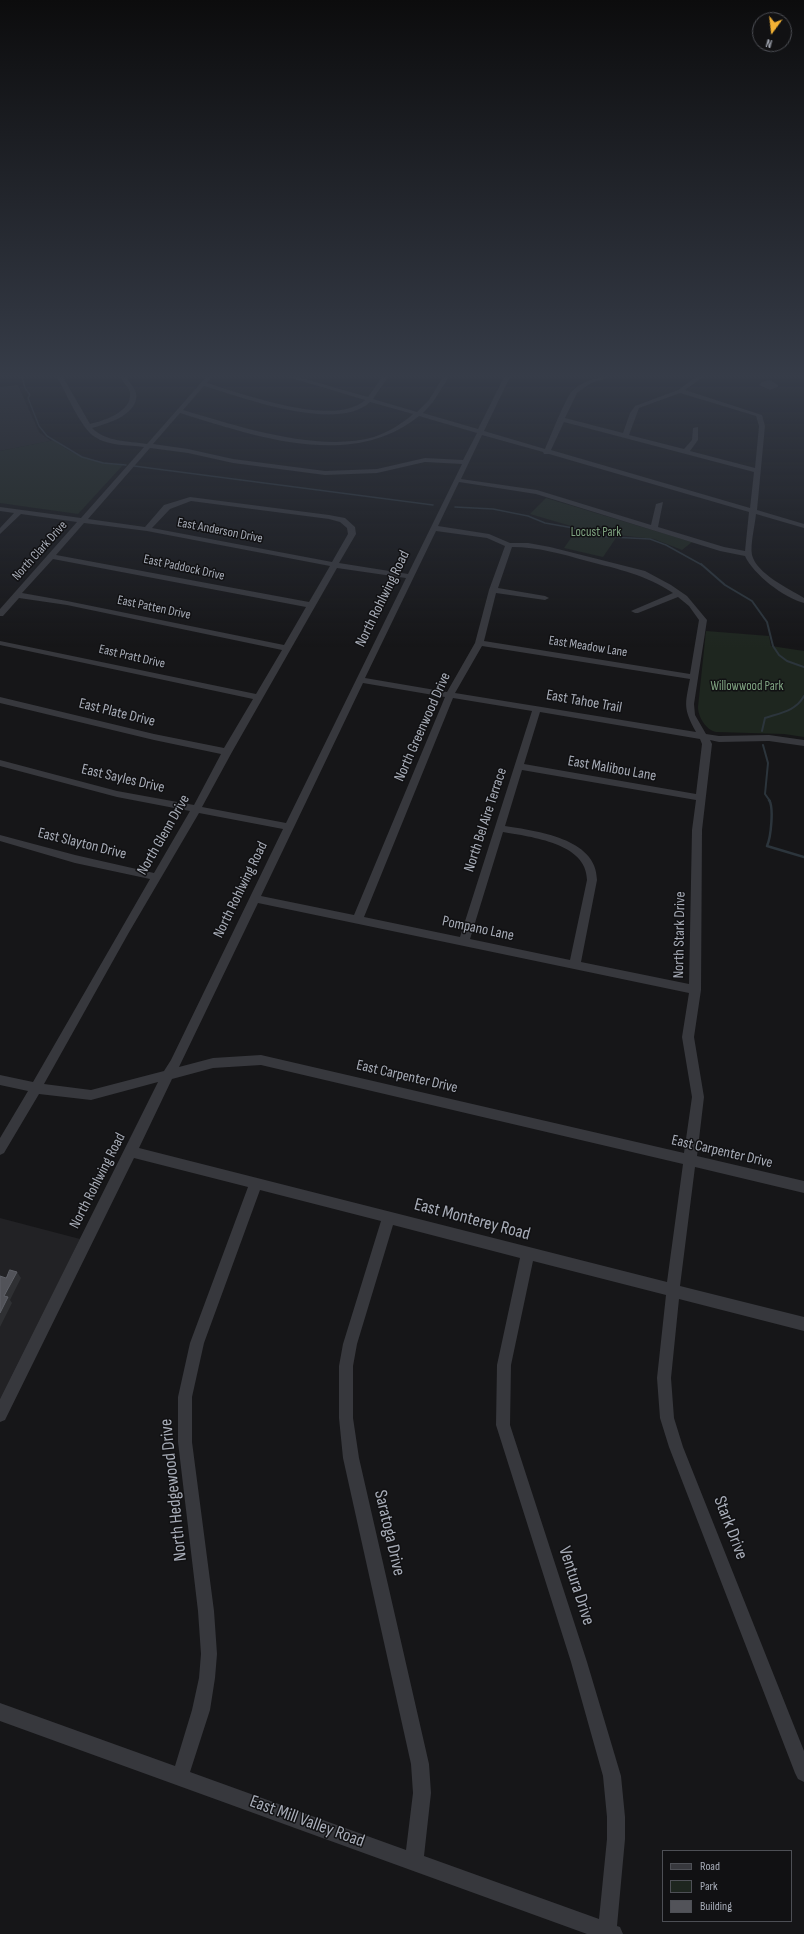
<!DOCTYPE html>
<style>
body{margin:0}
#map{position:relative;width:804px;height:1934px;overflow:hidden;background:#161618;font-family:"Sofia Sans Condensed",sans-serif}
canvas{display:block}
.legend{position:absolute;left:662px;top:1850px;width:130px;height:72px;box-sizing:border-box;background:#111113;border:1px solid #4d4f55;margin:0;padding:5px 7px;list-style:none;font-size:12px;color:#a8adb8}
.legend li{display:flex;align-items:center;gap:8px;height:20px}
.legend b{width:20px;border:1px solid #4d4f55}
.north{position:absolute;left:752px;top:12px;width:40px;height:40px;box-sizing:border-box;background:#111113;border:1px solid #4d4f55;border-radius:50%;rotate:195deg;font-size:11px;font-weight:700;line-height:16px;text-align:center;color:#a8adb8}
.north::after{content:'';display:block;margin:auto;width:14px;height:18px;background:#f2b134;clip-path:polygon(50% 0,100% 100%,50% 72%,0 100%)}
</style>
<div id="map">
<canvas width="804" height="1934"></canvas>
<ul class="legend">
<li><b style="height:5px;background:#37383d"></b>Road</li>
<li><b style="height:11px;background:#1e261f"></b>Park</li>
<li><b style="height:11px;background:#525359"></b>Building</li>
</ul>
<div class="north">N</div>
</div>
<script>
const context = document.querySelector('canvas').getContext('2d');
context.lineJoin = 'round';
function fillPath(path, color) {
  context.fillStyle = color;
  context.fill(path, 'evenodd');
}
function trace(path, color, width, dash) {
  context.strokeStyle = color;
  context.lineWidth = width;
  context.lineCap = dash ? 'butt' : 'round';
  context.setLineDash(dash || []);
  context.stroke(path);
}
function write(font, color, halo, rows, align = 'center') {
  context.font = font + ' "Sofia Sans Condensed",sans-serif';
  context.lineWidth = 3;
  context.setLineDash([]);
  context.textBaseline = 'middle';
  context.strokeStyle = halo;
  context.fillStyle = color;
  for (const [text, x, y, turn = 0] of rows) {
    context.save();
    context.translate(x, y);
    context.rotate((+turn || 0) * Math.PI / 180);
    context.textAlign = isNaN(turn) ? turn : align;
    if (halo) context.strokeText(text, 0, 0);
    context.fillText(text, 0, 0);
    context.restore();
  }
}
fillPath(new Path2D(`
 M18 385 39 432 51 441 0 451V387Z
 M0 1218 80 1239 0 1399Z`), '#222225');
fillPath(new Path2D(`
 M54 440C73 457 99 462 123 465L78 514 0 503V451Z
 M546 498 692 542 682 550 654 539 618 535 603 557 564 548 578 528 530 514Z
 M706 631 769 636 771 646 804 651V737L784 734 716 732C706 730 698 717 698 707Z`), '#1e261f');
trace(new Path2D(`
 M22 377 25 388 30 395 28 398 39 426 47 436 82 457 103 463 126 465
 M134 466 433 505
 M455 507 493 509 528 516 545 523 579 529 590 536 650 539 666 545 702 565`), '#2c353c', 1.5);
trace(new Path2D(`
 M701 564 725 585 752 601 767 622 773 646 779 655 787 661 804 667
 M762 731 765 718C780 713 796 711 804 696
 M763 745 768 763 765 794 770 801`), '#2c353c', 2);
trace(new Path2D(`
 M769 800C774 807 771 837 767 846L804 857`), '#2c353c', 2.5);
fillPath(new Path2D(`
 M57 377H63L90 424C103 421 132 412 130 393 129 388 123 382 120 377H126C129 382 135 388 136 393 140 414 107 424 92 428 106 442 128 441 147 444L206 377H212L207 383C243 394 335 428 365 400L288 377H298L368 397 382 377H388L373 399 417 412 429 400 443 377H449L433 402 423 413 478 429 504 377H510L484 431 545 449C550 438 566 396 573 390 583 381 596 377 610 377L591 383 577 393 565 418 623 433 630 413 635 406 678 390 696 377H703L685 390 762 415 765 426 757 510 804 524V528L756 514C755 525 750 545 752 555 757 574 788 588 804 598V603C784 598 753 574 745 556L720 551 536 494 459 482 438 526 489 534 510 543H528L550 547 645 571 671 585 687 596 707 620 694 704 695 715 706 734 719 736 769 735 804 740V746L769 741 719 742 710 740 712 744 702 830 701 990 694 1037 704 1097 697 1156 804 1181V1193L695 1167 680 1286 804 1317V1331L679 1299 671 1378 674 1418 683 1447 804 1751V1782L798 1779 795 1773 669 1447 660 1418 657 1378 666 1295 533 1261 511 1365 510 1425 587 1662 621 1776 625 1817V1839L617 1926 620 1927 623 1934H587L0 1721V1703L175 1766 192 1710 199 1678 201 1654 198 1611 178 1442V1397L190 1343 248 1187 134 1158 5 1420 0 1422V1399L158 1082 91 1100 39 1094 4 1153 0 1155V1138L28 1091 0 1085V1075L33 1082 150 879 75 863 0 841V835L75 855 154 873 190 811 117 797 0 766V760L117 791 194 805 221 754 154 740 0 703V697L154 734 224 748 253 699 0 645V641L256 694 282 650 67 605 19 598 3 616H0V609L77 522 21 514 0 534V528L14 513 0 511V507L81 518 144 447C128 445 108 446 95 437 82 430 65 391 57 377ZM204 386C244 398 337 433 370 402L413 414C402 424 388 432 374 437 318 453 237 426 183 410ZM680 393 756 416 759 426 755 468 690 451 698 440V427L693 428 692 440 684 449 629 435 639 408ZM180 413C255 436 351 471 419 416L477 433 463 460 425 458 377 469 325 471 233 459 188 449 153 444ZM564 422 754 472 750 508 551 450ZM482 435 543 452 544 454H549L749 512 745 551 724 547 658 527 663 502 656 504 651 525 537 490 461 479ZM150 448 188 453 233 463 325 475 377 473 425 462 462 464 408 574 339 563 356 534 355 527 345 518 329 515 190 497 164 505 145 527 88 519ZM191 501 329 519 340 522 347 528 348 534 332 562 152 528 170 509ZM84 523 147 531 330 566 309 602 56 555ZM436 531 487 538 505 546 489 590 475 643 447 692 365 678ZM512 547C538 547 562 554 587 561 618 569 646 575 673 593L631 611 635 613H638L678 597 689 606 699 620 690 674 484 641 496 593 545 600 549 598 545 596 498 588ZM53 559 306 607 284 645 67 601 22 593ZM337 568 406 578 286 823 202 807 232 752ZM482 646 690 679C685 705 683 708 696 732L455 693ZM363 683 445 697 354 915 261 896ZM453 698 532 711 460 937 364 917ZM540 712 700 739 702 744 696 794 524 764ZM522 770 696 800 692 830 689 984 581 962 597 880C597 838 536 831 505 826ZM199 813 283 829 171 1060 164 1071 91 1090 44 1084 128 934ZM503 832C531 837 587 843 587 880L570 960 470 939ZM258 903 689 993 682 1037 692 1097 684 1153 261 1055 213 1058 179 1067ZM261 1065 683 1164 667 1282 139 1148 172 1079 213 1068ZM260 1190 381 1221 343 1344 339 1366V1418L343 1458 411 1764 413 1793 406 1850 190 1772 210 1710 215 1678 217 1654 214 1611 192 1442V1397L204 1343ZM393 1225 520 1258 497 1365 496 1425 571 1662 603 1776 607 1817V1839L599 1919 424 1856 431 1793 429 1764 359 1458 353 1418V1366L357 1344Z
 M770 380 778 385V387L770 390 759 385 762 382Z`), '#37383d');
fillPath(new Path2D(`
 M17 1272 21 1278 10 1300 12 1303 0 1327V1313L4 1296Z`), '#2f3033');
const building = new Path2D(`
 M10 1270 17 1272 4 1296 8 1297 0 1313V1276L6 1278Z`);
fillPath(building, '#525359');
trace(building, '#5f6168', 1);
const sky = context.createLinearGradient(0, 0, 0, 648);
sky.addColorStop(0, '#0c0c0d');
sky.addColorStop(0.58, '#363c48');
sky.addColorStop(1, '#363c4800');
context.fillStyle = sky;
context.fillRect(0, 0, 804, 648);
write('13px', '#a8adb8', '#111113', [
 ["East Anderson Drive",220,531,11],
 ["North Clark Drive",40,551,-48],
 ["East Paddock Drive",184,568,12],
 ["East Patten Drive",154,608,12],
 ["East Meadow Lane",588,647,9],
 ["East Pratt Drive",132,657,13]
]);
write('13px', '#7fa381', '#111113', [
 ["Locust Park",596,533],
 ["Willowwood Park",747,687]
]);
write('15px', '#a8adb8', '#111113', [
 ["North Rohlwing Road",383,599,-64],
 ["East Tahoe Trail",584,702,10],
 ["East Plate Drive",117,713,14],
 ["North Greenwood Drive",423,727,-66],
 ["East Malibou Lane",612,769,10],
 ["East Sayles Drive",123,779,13],
 ["North Bel Aire Terrace",486,820,-72],
 ["North Glenn Drive",164,835,-60],
 ["East Slayton Drive",82,844,14],
 ["North Rohlwing Road",241,890,-64],
 ["Pompano Lane",478,929,12],
 ["North Stark Drive",680,935,-89],
 ["East Carpenter Drive",407,1077,13],
 ["East Carpenter Drive",722,1152,13],
 ["North Rohlwing Road",98,1181,-63]
]);
write('18px', '#a8adb8', '#111113', [
 ["East Monterey Road",472,1220,15],
 ["North Hedgewood Drive",174,1490,-96],
 ["Stark Drive",730,1528,69],
 ["Saratoga Drive",389,1533,77],
 ["Ventura Drive",576,1586,72],
 ["East Mill Valley Road",307,1822,20]
]);
</script>
